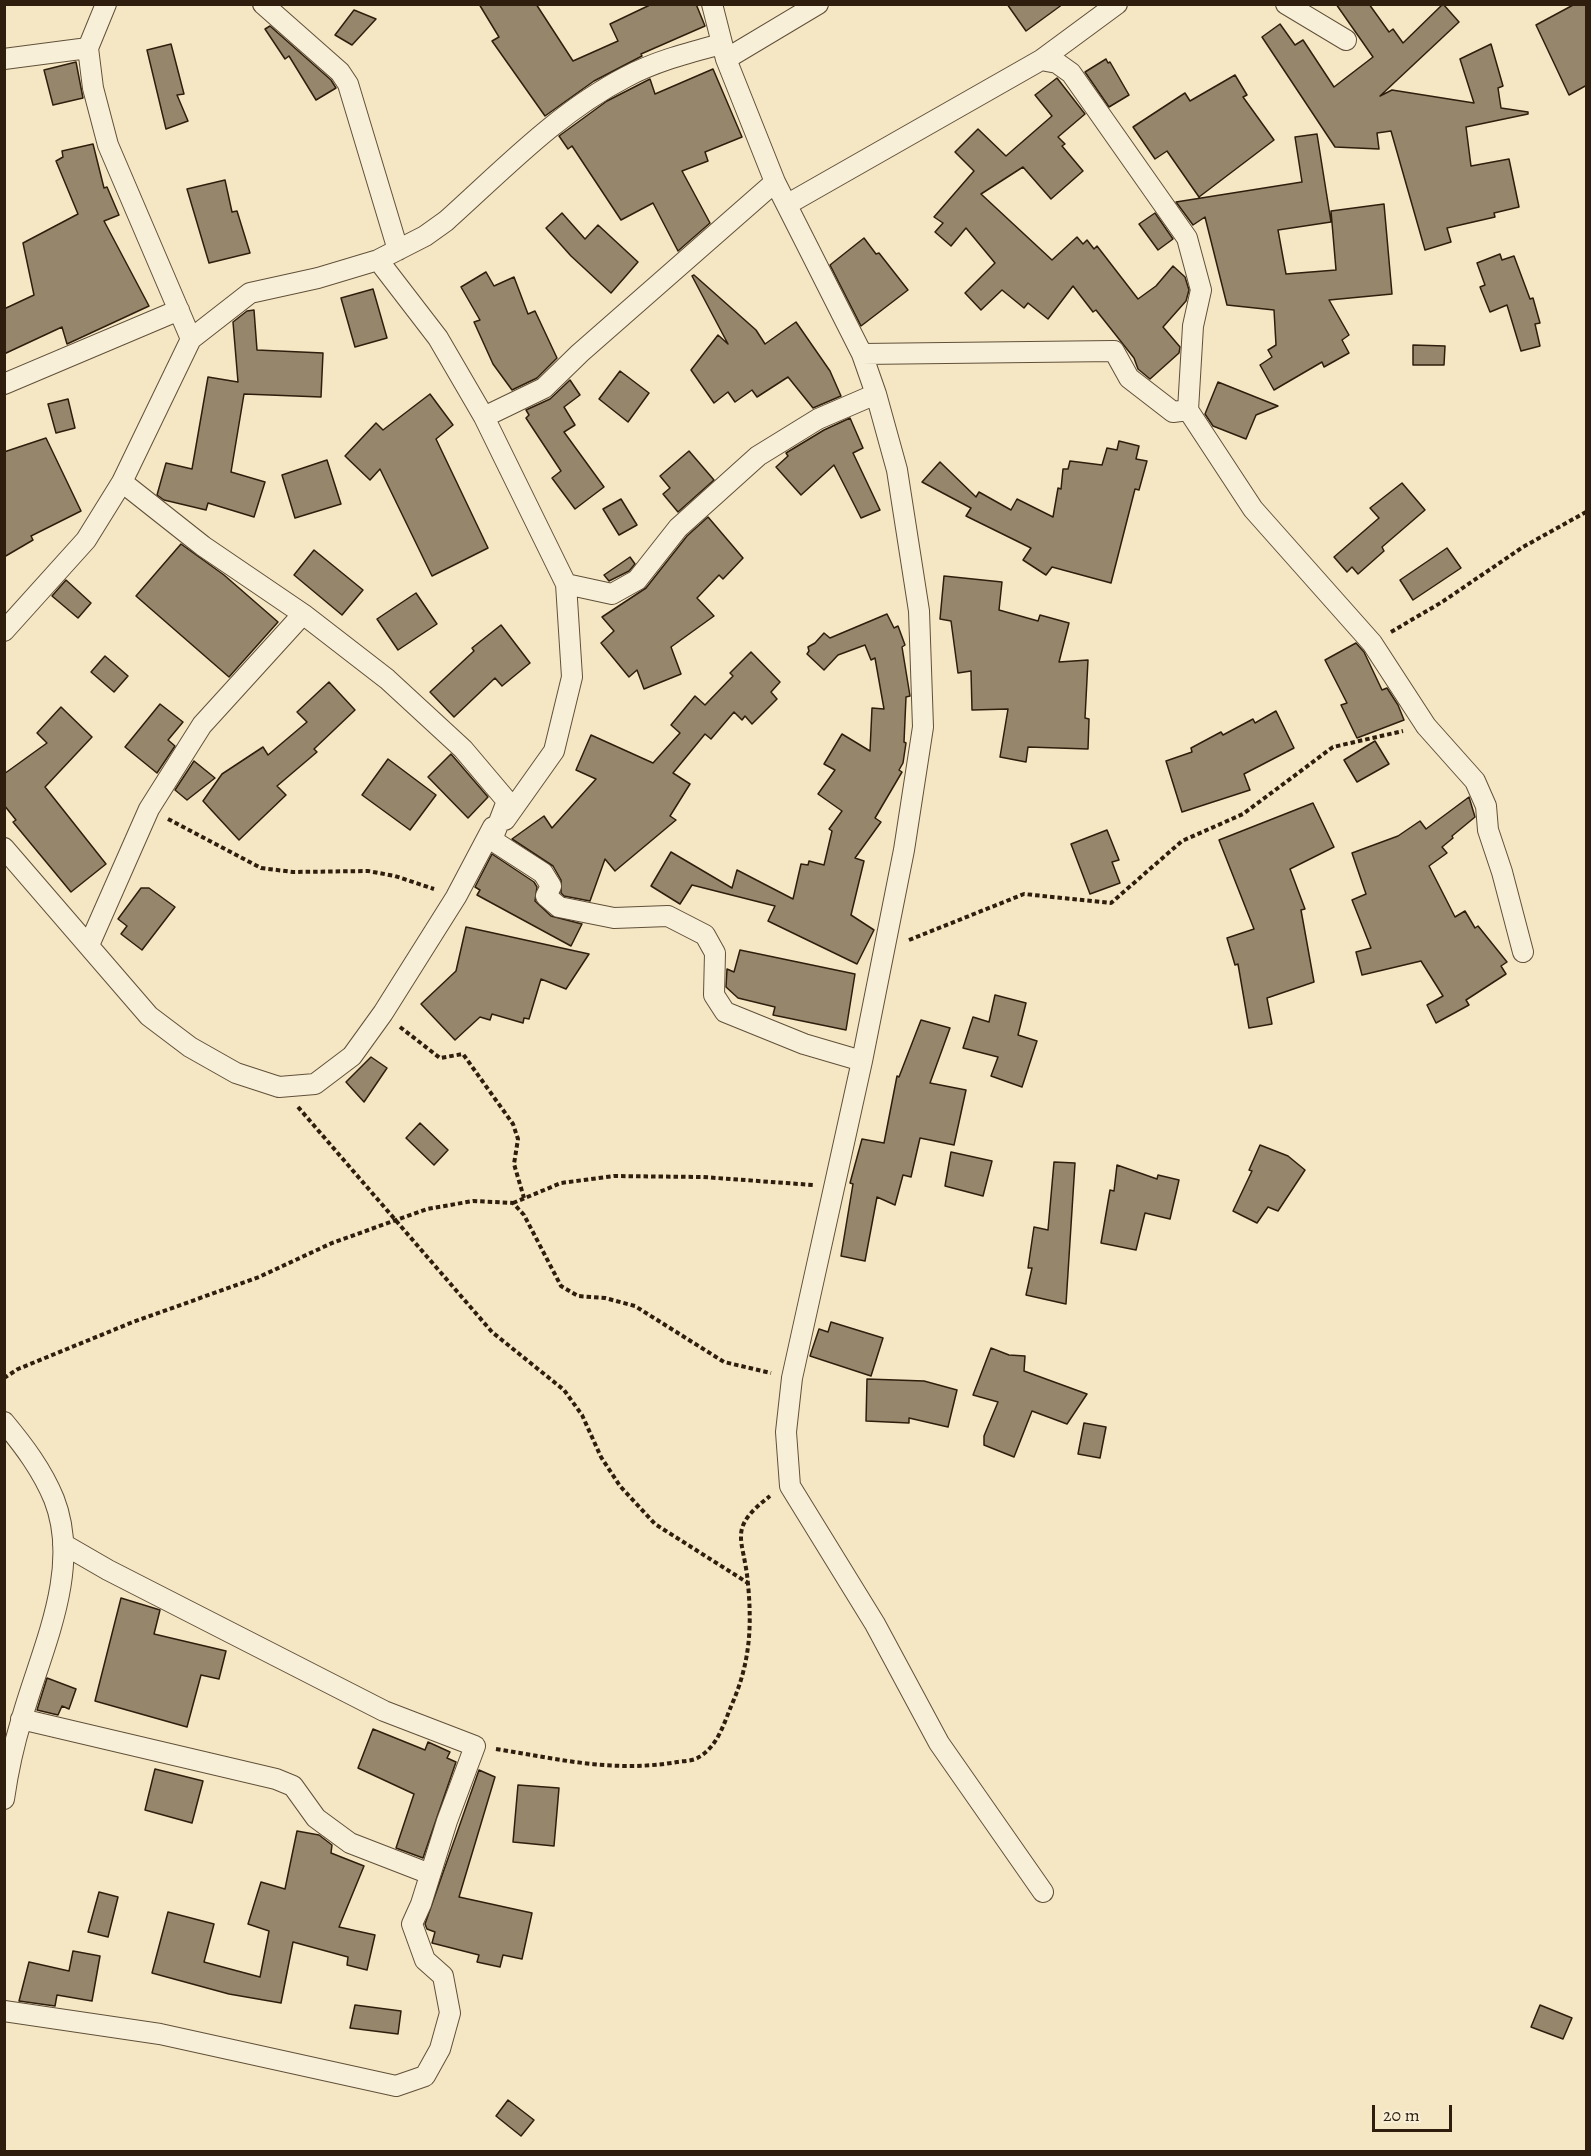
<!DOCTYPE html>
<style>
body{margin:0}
#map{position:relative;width:1591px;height:2156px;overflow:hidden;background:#f5e7c3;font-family:Alegreya,serif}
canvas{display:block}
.frame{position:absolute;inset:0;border:6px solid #2f1e0d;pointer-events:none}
.scale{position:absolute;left:1372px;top:2105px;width:80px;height:27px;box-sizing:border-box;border:3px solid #2f1e0d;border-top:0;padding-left:8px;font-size:18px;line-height:21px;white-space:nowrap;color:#2f1e0d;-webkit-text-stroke:4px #f8efd8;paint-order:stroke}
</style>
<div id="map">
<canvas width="1591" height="2156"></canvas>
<div class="frame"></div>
<div class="scale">20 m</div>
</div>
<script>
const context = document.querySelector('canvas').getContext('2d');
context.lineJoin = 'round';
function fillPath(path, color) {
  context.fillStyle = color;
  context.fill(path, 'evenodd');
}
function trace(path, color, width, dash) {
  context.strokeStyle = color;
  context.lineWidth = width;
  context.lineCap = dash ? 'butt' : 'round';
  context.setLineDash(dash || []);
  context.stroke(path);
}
const building = new Path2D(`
 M479 4H536L573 61 618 41 610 24 652 4H696L705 26 641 54 642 56 594 81 545 116 492 41 499 37Z
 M1007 4H1063L1026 31Z
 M1336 4H1369L1389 32 1393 29 1403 43 1443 4 1459 22 1380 96 1392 90 1474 103 1460 59 1491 44 1503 86 1498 88 1501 108 1528 112V114L1466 127 1471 166 1509 159 1519 207 1494 213 1495 217 1447 228 1451 242 1425 250 1391 131 1377 133 1379 149 1335 147 1262 37 1280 24 1295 45 1303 40 1334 87 1373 57Z
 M1575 4H1587V85L1569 95 1536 25Z
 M354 10 376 19 352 45 335 35Z
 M270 26 331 80 336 88 316 100 289 56 285 59 265 29Z
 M171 44 184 94 177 95 188 121 166 129 147 50Z
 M1106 59 1108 63 1110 62 1129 95 1109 107 1085 72Z
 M76 62 83 98 53 105 44 70Z
 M713 69 742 137 705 152 708 161 682 171 710 223 678 251 653 203 621 220 572 146 568 149 559 136 607 101 650 79 655 94Z
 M1235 75 1247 95 1243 97 1274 140 1199 197 1167 151 1155 159 1133 127 1185 93 1190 101Z
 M1057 78 1085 114 1058 137 1065 144 1062 146 1083 171 1051 199 1023 167 981 194 1052 260 1077 237 1083 244 1087 240 1094 249 1097 246 1138 299 1156 286 1173 266 1185 277 1189 290 1186 301 1163 327 1180 347 1179 353 1150 379 1138 369 1134 358 1096 310 1093 312 1073 286 1048 319 1028 303 1024 308 1002 290 981 310 965 293 995 263 966 228 951 246 935 232 943 223 934 217 974 171 955 152 978 129 1006 156 1052 116 1035 95Z
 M1317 134 1331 222 1278 230 1286 274 1336 270 1331 211 1384 204 1392 294 1329 300 1349 335 1342 340 1349 353 1324 367 1322 362 1274 390 1260 365 1272 357 1268 350 1276 345 1274 310 1227 305 1205 217 1193 225 1176 202 1302 182 1295 137Z
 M93 144 104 188 107 187 119 215 104 221 149 306 67 344 62 327 4 354V309L34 295 23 243 78 214 56 161 63 157 62 151Z
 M225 180 232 212 237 211 250 253 209 263 187 189Z
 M562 213 585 239 598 225 638 262 611 293 571 256 546 228Z
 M1155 213 1173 239 1158 250 1139 224Z
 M864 238 876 254 879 253 908 290 861 326 830 265Z
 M1500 254 1502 260 1514 256 1530 299 1533 298 1540 323 1535 324 1540 346 1521 351 1507 305 1490 312 1480 287 1485 285 1477 263Z
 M486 272 494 286 514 277 528 314 535 311 557 358 537 378 512 390 493 364 474 322 480 320 461 287Z
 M694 275 756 330 765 344 796 322 830 371 841 396 813 408 788 377 757 397 752 390 735 402 728 392 714 403 691 370 718 335 728 344 692 276Z
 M373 289 387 338 355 347 341 298Z
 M254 310 257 350 323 353 321 397 244 394 231 472 265 482 254 517 208 503 206 510 164 500 157 495 166 463 192 469 208 377 238 382 233 322 247 311Z
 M1413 345 1445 346 1444 365H1413Z
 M620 371 649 393 628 422 599 399Z
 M570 380 580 395 564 407 575 425 564 432 604 487 575 509 552 478 561 471 526 418 529 415 526 410 550 399Z
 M1218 382 1278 406 1256 415 1246 439 1213 426 1205 414Z
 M430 394 453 425 436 439 488 548 432 576 380 469 370 480 345 456 376 423 383 430Z
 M68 399 75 428 56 433 48 404Z
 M850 418 863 448 853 453 880 510 861 518 834 465 801 495 776 467 788 456 786 453 824 430Z
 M46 438 81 511 31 536 33 540 4 557V452Z
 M1119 441 1139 446 1136 459 1147 461 1139 490 1135 489 1111 583 1052 567 1046 575 1023 560 1031 548 966 516 971 508 922 482 940 462 976 497 979 492 1011 510 1017 499 1053 517 1058 488 1061 489 1063 469H1068L1070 461 1102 465 1107 448 1117 450Z
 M689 451 714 480 678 512 663 494 670 488 660 476Z
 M327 460 341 504 295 518 282 475Z
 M1402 483 1425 510 1382 547 1384 551 1358 574 1352 567 1347 572 1334 557 1379 518 1370 508Z
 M621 499 637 525 619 535 603 509Z
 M708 517 743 558 723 579 719 575 697 598 714 616 671 647 681 674 644 689 637 670 629 677 601 643 614 631 602 617 646 588 687 536Z
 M181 544 224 575 278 622 229 677 136 596Z
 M1447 548 1461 568 1413 600 1400 580Z
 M314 550 363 590 342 615 294 575Z
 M630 557 635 564 629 571 609 581 604 575Z
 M944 576 1002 582 999 610 1038 621 1040 615 1069 623 1059 662 1088 660 1085 718 1089 719 1088 749 1028 747 1026 762 1000 757 1008 709 972 710 971 671 958 673 951 621 940 619Z
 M66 580 91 603 78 618 52 596Z
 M416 593 437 624 398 650 377 619Z
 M887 614 894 628 898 626 905 645 902 647 910 696 906 697 904 742 906 743 903 763 899 770 902 772 875 818 881 822 855 858 864 861 851 915 874 930 857 964 768 921 775 906 692 885 680 904 651 886 671 852 732 888 737 870 793 899 801 864 808 865 809 861 824 865 832 831 829 829 842 811 818 794 835 770 824 764 842 734 870 751 872 708 884 709 875 658 871 660 865 645 838 655 824 670 807 654 809 651 808 647 815 643 824 633 830 638Z
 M501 625 530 663 502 686 495 678 454 717 430 692 474 651 472 648Z
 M1356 643 1364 652 1382 690 1387 688 1398 705 1404 720 1357 738 1341 705 1347 703 1325 660Z
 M751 652 780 682 771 692 777 699 752 724 745 716 742 720 734 712 711 739 705 734 673 773 690 784 670 816 676 820 615 871 605 859 590 901 564 896 561 893V880L553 866 512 839 544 816 552 828 596 779 576 770 591 735 653 763 680 733 671 725 695 696 705 705 733 676 730 673Z
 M105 656 128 676 114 692 91 672Z
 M329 682 355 710 314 749 317 752 277 786 286 795 239 840 203 801 222 774 263 747 268 755 307 722 297 712Z
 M160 704 183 722 168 740 175 746 157 773 125 747Z
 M61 707 92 737 45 787 106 864 71 892 13 822 16 820 4 805V774L47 743 37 733Z
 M1276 711 1294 748 1244 774 1250 790 1182 812 1166 761 1192 752 1191 748 1221 732 1223 735 1253 719 1255 723Z
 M1375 741 1389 764 1357 782 1344 760Z
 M451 754 488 797 468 818 428 777Z
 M388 759 436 795 410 830 362 795Z
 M194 761 215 778 187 800 175 790Z
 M1469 797 1475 817 1452 836 1453 838 1442 847 1447 853 1429 866 1455 917 1465 911 1475 928 1478 926 1507 962 1501 966 1506 974 1466 1000 1469 1005 1436 1023 1427 1005 1443 996 1421 961 1362 975 1356 952 1371 948 1352 900 1366 894 1352 853 1398 836 1420 821 1426 829Z
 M1313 803 1334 847 1290 869 1305 909 1301 910 1314 982 1267 998 1272 1024 1249 1028 1238 964 1235 965 1227 938 1254 929 1219 840Z
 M1107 830 1119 860 1112 862 1120 883 1090 894 1071 844Z
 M492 854 534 882 537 887 535 901 551 916 582 924 571 946 477 895 480 890 475 887Z
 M141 888H149L175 907 142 950 121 934 127 926 118 919Z
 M466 927 589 954 566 989 541 979 529 1019 524 1018 523 1023 492 1014 490 1020 480 1017 455 1040 421 1004 456 971Z
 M740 950 855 974 846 1030 773 1015 775 1007 738 998 726 987 727 969 734 972Z
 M995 995 1026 1003 1018 1035 1037 1041 1022 1087 991 1076 998 1057 963 1048 973 1017 989 1022Z
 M921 1020 950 1028 930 1083 966 1090 954 1145 920 1138 911 1177 903 1175 895 1205 877 1197 865 1261 841 1256 853 1184 850 1183 862 1139 884 1143 897 1076 899 1077Z
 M371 1057 387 1068 364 1102 346 1082Z
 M420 1123 448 1150 434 1165 406 1138Z
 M1260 1145 1288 1156 1305 1170 1278 1211 1268 1207 1257 1223 1233 1211 1252 1171 1249 1170Z
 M951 1152 992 1161 983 1196 945 1186Z
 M1054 1162 1075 1163 1066 1304 1026 1295 1032 1268H1028L1034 1227 1048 1230Z
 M1117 1165 1157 1179 1158 1175 1179 1180 1170 1219 1145 1213 1136 1250 1101 1243 1110 1190 1114 1191Z
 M831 1322 883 1338 871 1376 810 1356 819 1329 828 1332Z
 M991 1348 1009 1355 1025 1356 1024 1371 1087 1394 1067 1424 1032 1411 1014 1457 984 1445V1436L998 1402 973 1395Z
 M867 1379 924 1381 957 1390 948 1427 909 1418V1423L866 1421Z
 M1084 1423 1106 1427 1100 1458 1078 1454Z
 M121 1598 160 1610 154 1634 226 1651 219 1679 201 1675 187 1727 95 1701Z
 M47 1678 76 1689 69 1709 62 1706 58 1715 37 1710Z
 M373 1729 425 1750 428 1742 450 1752 447 1758 456 1762 423 1858 396 1848 414 1794 358 1768Z
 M155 1769 203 1781 192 1823 145 1810Z
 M479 1770 495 1777 459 1897 532 1913 522 1959 503 1955 500 1967 477 1962 479 1955 432 1943 435 1932 427 1929 425 1924Z
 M518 1785 559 1788 554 1846 513 1842Z
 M297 1831 319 1835 332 1845 331 1853 364 1866 339 1927 375 1935 367 1970 347 1965 348 1957 293 1942 281 2003 229 1994 152 1973 168 1912 214 1924 204 1962 260 1977 269 1931 248 1924 261 1882 285 1889Z
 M99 1892 118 1897 108 1937 88 1932Z
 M73 1951 100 1956 92 2001 57 1995 55 2006 19 2001 29 1962 69 1971Z
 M355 2005 401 2011 398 2034 350 2028Z
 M1540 2005 1572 2018 1563 2039 1531 2027Z
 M508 2100 534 2120 521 2136 496 2116Z`);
fillPath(building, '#96876c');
trace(building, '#2f1e0d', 1.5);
const street = new Path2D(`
 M106 4 88 48 93 88 108 145 191 339
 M263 4 340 72 348 84 398 250
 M712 4 726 59 775 182 862 354 876 394 897 470 919 611 923 727 904 850 862 1061 792 1378 786 1432 790 1486 875 1624 939 1743 1043 1892
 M1286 4 1346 40
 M4 59 88 48
 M726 59 818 4
 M1041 60 1057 63 1071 73 1187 238 1201 290 1193 326 1188 410
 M788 204 1041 60 1117 4
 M378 260 438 338 484 417 566 584 572 677 554 751 505 820
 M862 354 1114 351 1129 378 1173 412 1188 410 1253 509 1372 643 1426 726 1475 781 1486 806 1488 830 1502 872 1523 952
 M4 384 179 310
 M484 417 544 388 580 353 775 182
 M122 482 203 546 303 614 387 679 463 749 507 801 492 840 543 873 551 886 546 896 559 907 614 918 668 916 705 935 715 953 714 995 725 1012 804 1044 862 1061
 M566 584 612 594 637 580 678 528 758 456 818 419 876 394
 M4 631 86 540 122 482 191 339 250 293 318 278 378 260 425 236 446 221C503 170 558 112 626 77 656 61 688 53 721 44
 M4 848 149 1016 190 1047 236 1073 279 1087 315 1084 352 1056 383 1013 456 897 493 827
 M89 945 149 809 202 725 303 614
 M4 1422C24 1446 42 1470 54 1499 82 1570 41 1650 22 1718 14 1744 8 1771 4 1799
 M21 1719 276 1779 293 1786 316 1818 350 1843 430 1874
 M4 2011 160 2034 396 2086 425 2076 440 2049 450 2013 443 1976 425 1960 412 1924 421 1904 447 1821 475 1746 384 1711 108 1570 63 1544`);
trace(street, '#60503a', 22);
trace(new Path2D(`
 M1391 632 1442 602 1523 547 1586 512
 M168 819 261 868 293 872 368 871 395 876 434 889
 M909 940 1024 894 1111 903 1182 841 1243 814 1333 747 1403 731
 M400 1027 440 1058 463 1054 513 1124 518 1139 514 1164 524 1198
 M298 1107 492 1332 564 1390 582 1415 601 1457 620 1486 655 1524 748 1583
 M513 1203 561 1183 614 1176 703 1177 813 1185
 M4 1378 18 1369 133 1322 259 1277 332 1243 427 1209 473 1201 513 1203 524 1215 561 1286 578 1296 605 1298 635 1306 724 1362 771 1373
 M496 1749C558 1759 614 1773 677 1762 683 1761 694 1761 699 1757 718 1746 724 1723 732 1704 750 1663 752 1627 748 1584 744 1537 726 1530 770 1496`), '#2f1e0d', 4, [4.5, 3]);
trace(street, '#f8efd8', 20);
</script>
